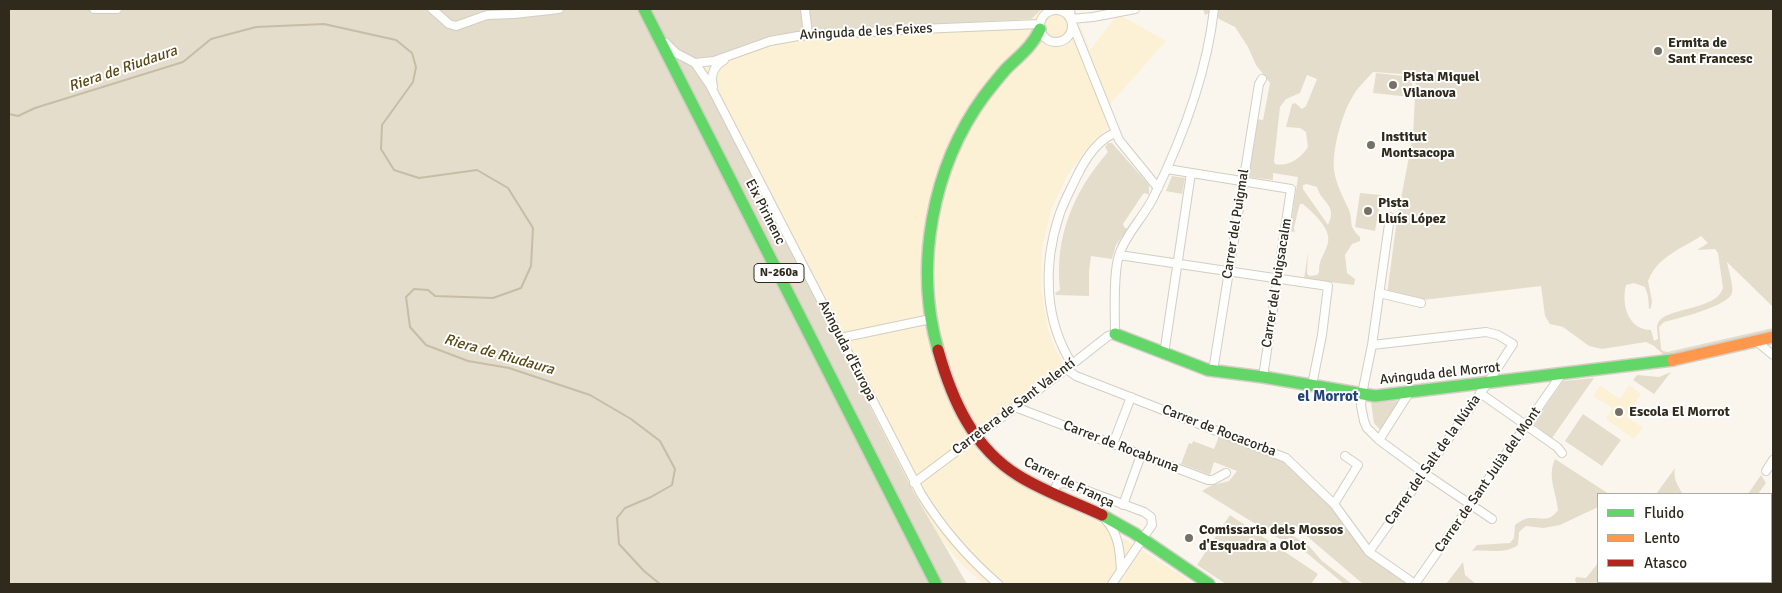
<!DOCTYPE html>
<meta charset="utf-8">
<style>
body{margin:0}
#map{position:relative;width:1782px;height:593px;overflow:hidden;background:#faf6ee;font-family:Signika,sans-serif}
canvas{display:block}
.frame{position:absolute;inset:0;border:10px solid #2f2a1c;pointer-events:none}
.legend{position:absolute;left:1597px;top:493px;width:175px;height:90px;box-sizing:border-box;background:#fff;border:1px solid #acaaa4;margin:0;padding:6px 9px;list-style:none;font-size:15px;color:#2f2a1c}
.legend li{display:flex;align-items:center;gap:10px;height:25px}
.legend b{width:25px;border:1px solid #acaaa4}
</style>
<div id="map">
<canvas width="1782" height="593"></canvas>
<div class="frame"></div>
<ul class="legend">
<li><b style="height:6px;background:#63d668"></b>Fluido</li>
<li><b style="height:6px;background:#ff974d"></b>Lento</li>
<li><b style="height:6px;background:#b3261e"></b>Atasco</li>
</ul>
</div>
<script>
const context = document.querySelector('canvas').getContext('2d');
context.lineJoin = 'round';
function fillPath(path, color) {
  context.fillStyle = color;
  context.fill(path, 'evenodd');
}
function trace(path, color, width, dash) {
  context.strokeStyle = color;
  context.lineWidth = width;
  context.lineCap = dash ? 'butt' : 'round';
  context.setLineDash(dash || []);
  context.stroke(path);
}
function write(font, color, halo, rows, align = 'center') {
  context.font = font + ' Signika,sans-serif';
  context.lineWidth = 4;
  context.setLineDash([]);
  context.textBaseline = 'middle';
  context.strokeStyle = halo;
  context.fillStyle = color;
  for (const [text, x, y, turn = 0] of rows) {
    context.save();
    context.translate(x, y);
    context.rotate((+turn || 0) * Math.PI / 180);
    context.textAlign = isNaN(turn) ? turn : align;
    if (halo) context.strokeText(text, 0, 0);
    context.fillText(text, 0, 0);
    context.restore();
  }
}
fillPath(new Path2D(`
 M1042 9H1074L1090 50 1118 14 1166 41 1103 112 1108 128 1090 145 1068 174 1051 210 1042 248 1041 289 1048 329 1054 346 1066 369 978 435 976 447 978 452 985 459 1005 474 1068 508 1095 520 1194 584H984L963 566 940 538 884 446 889 442 760 187 697 69 701 60 805 32 1031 19Z
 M1629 385 1641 394 1626 416 1643 428 1634 439 1606 419 1612 408 1593 396 1600 386 1620 399Z`), '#fcf0d5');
fillPath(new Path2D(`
 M9 9H1042L1031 19 813 31 810 30 695 63 914 493 967 584H9Z
 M1203 9H1773V307L1727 262C1728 269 1734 286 1732 293 1729 306 1676 319 1664 322L1659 327 1661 349 1663 351 1667 352 1773 328V335L1667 358 1654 346 1646 342 1602 349 1589 346 1563 327 1550 324 1545 316 1541 286 1423 300 1387 294 1397 219 1413 136 1416 75 1373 72C1366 80 1358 87 1353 96 1342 113 1332 150 1334 170 1336 184 1343 197 1349 210 1354 224 1347 224 1360 237V241L1352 244 1345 255 1347 273 1355 279 1354 285 1304 279 1308 252 1307 273 1309 276 1317 275 1319 272C1319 259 1323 257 1327 246 1334 230 1313 213 1303 204H1300L1299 207 1294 228 1295 232 1290 231 1298 177 1273 173V180L1248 177 1256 119 1263 120 1270 83 1256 65 1248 47 1235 27 1219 19 1215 12H1211L1205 15ZM1307 75 1317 79 1306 106 1302 109 1295 103 1292 104 1286 127 1300 128 1306 132 1308 147C1301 158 1289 167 1275 164L1274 161 1280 107 1286 99 1300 93ZM1307 184 1317 187C1321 203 1338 204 1328 225L1303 189V185ZM1701 236 1708 243 1697 250 1715 249 1718 253 1723 288C1716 311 1665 307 1658 323 1656 327 1658 334 1658 339L1654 341 1651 330C1628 330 1621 304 1626 285L1634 283 1645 287 1648 296 1649 309 1651 308 1652 301 1648 281C1657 257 1681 249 1701 236Z
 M1376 73 1413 77 1411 97 1373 93Z
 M1108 143H1112L1149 185V195L1145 193 1143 194 1123 224 1124 227 1127 229 1116 245 1112 259 1091 256 1089 271V296L1056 295 1055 293 1060 290C1054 237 1074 191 1108 152L1105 147Z
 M1172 176 1185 178 1182 194 1166 191Z
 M1360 193 1381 195 1375 231 1355 227Z
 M1671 372 1654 394 1633 380 1637 375 1659 377Z
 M1594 378 1552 438 1533 424 1563 381Z
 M1398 401 1399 404 1381 431 1374 423 1371 402Z
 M1583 414 1621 440 1602 466 1565 441Z
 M1219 436 1283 461 1330 505 1366 555 1408 584H1363L1295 526H1287V532L1309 546 1322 561 1352 584H1344L1291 540 1280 539 1202 491 1210 486 1229 481 1237 471 1214 462 1210 475 1181 464 1189 443 1192 444 1193 441 1214 449Z
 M1555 459 1609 494H1598V507L1560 525 1543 528 1526 526 1519 532 1518 545C1504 555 1488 549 1472 551L1477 545 1510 543 1514 538 1515 525C1519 522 1523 519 1529 518 1542 517 1549 523 1558 510 1556 491 1547 477 1555 459Z
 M1675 468C1673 478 1677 485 1683 494H1656Z
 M1761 475 1766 483 1758 494H1748Z
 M1230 515 1318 574 1311 584H1226L1197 565Z
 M1463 562 1465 575 1476 584H1446Z
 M1598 563 1599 582 1598 584H1577L1575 580 1576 577 1586 578Z`), '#e4ddcc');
trace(new Path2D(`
 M9 114 18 116 35 108 183 62 211 39 256 27 324 24 396 40 412 53 416 67 413 82 382 125 381 149 394 170 419 178 477 170 508 188 533 228 531 266 521 288 493 298 435 296 428 290 414 289 406 297 410 327 426 345 468 361 509 368 590 395 631 419 660 441 675 469 672 485 651 497 625 508 617 518 619 544 644 571 660 584`), '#c7bda7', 2);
const street = new Path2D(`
 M94 9H117
 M432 9 449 24 456 26 487 15 514 14 559 9
 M805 9 808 35
 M1070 9 1071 19 1093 17 1135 9
 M1040 26a16 16 0 1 1 32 0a16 16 0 1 1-32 0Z
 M1072 23 1119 140 1158 188
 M666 43 676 53 695 63 710 85 921 494C942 528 968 558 998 584
 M695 63 714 61 770 41 798 36 920 29 1040 24
 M713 86C710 74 714 66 724 60
 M1167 169 1291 189 1263 377
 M1390 217 1372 345 1362 394 1361 406 1364 421 1367 428 1379 440 1424 473 1492 519
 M1119 255 1328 286 1322 335 1312 385
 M1379 293 1421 303
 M840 338 931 319
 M1756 341 1773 355
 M1164 354 1191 173
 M1072 364C1044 320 1043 265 1059 216 1063 203 1070 191 1076 178 1084 161 1097 140 1115 133
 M1066 369 1076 376 1286 458 1334 504 1369 552 1415 584
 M1213 371 1254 115 1259 84 1262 79
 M1480 393 1557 447 1562 453
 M1015 407 1208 480H1213L1226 473
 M1379 440 1409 393
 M1113 444 1131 397
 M1766 471 1773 460
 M914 483 1066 369 1108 336 1115 334C1115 313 1113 274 1119 255 1126 233 1145 216 1154 196 1182 139 1207 72 1214 9
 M1053 493 1057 484 1066 483 1144 512 1151 517 1152 525 1112 584
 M1334 504 1358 465 1345 456
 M1123 505 1141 455
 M1105 519C1119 534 1120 551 1121 571
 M1369 552 1487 384 1513 344 1498 335 1486 332 1372 345
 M1771 565 1773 561
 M1415 584 1561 375
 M1758 584 1759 582`);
const fast = new Path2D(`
 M644 9 936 584
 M1115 334 1208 370 1263 377 1375 396 1673 360
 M938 350C914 266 932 167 984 96 991 87 998 78 1006 69 1018 57 1033 46 1040 29
 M1102 515 1134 533 1209 584`);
const slow = new Path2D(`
 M1673 360 1773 337`);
const jam = new Path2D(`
 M938 350C952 400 973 448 1019 476 1045 492 1074 502 1102 515`);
trace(street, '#d2cec4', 10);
trace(fast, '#d2cec4', 14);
trace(slow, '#d2cec4', 14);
trace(jam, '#d2cec4', 14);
trace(street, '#fefefc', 8);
trace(fast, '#63d668', 11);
trace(slow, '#ff974d', 11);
trace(jam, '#b3261e', 11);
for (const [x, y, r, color] of [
 [1658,51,5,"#767166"],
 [1393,85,5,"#767166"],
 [1371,145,5,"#767166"],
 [1368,211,5,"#767166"],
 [1619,412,5,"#767166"],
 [1189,538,5,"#767166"]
]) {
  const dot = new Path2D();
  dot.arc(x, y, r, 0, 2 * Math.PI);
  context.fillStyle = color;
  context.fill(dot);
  trace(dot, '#fff', 2);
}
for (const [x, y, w] of [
 [779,273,50]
]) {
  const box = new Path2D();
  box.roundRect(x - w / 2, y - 9.5, w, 19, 4);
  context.fillStyle = '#fff';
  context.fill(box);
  trace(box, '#2f2a1c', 1);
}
write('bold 12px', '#2f2a1c', null, [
 ["N-260a",779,273]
]);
write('14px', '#2f2a1c', '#fff', [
 ["Avinguda de les Feixes",866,32,-3],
 ["Eix Pirinenc",765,212,63],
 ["Carrer del Puigmal",1236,224,-81],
 ["Carrer del Puigsacalm",1277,283,-81],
 ["Avinguda d'Europa",847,351,63],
 ["Avinguda del Morrot",1440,374,-6],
 ["Carretera de Sant Valentí",1014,407,-37],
 ["Carrer de Rocacorba",1219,431,21],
 ["Carrer de Rocabruna",1121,447,21],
 ["Carrer del Salt de la Núvia",1433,460,-55],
 ["Carrer de Sant Julià del Mont",1488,480,-55],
 ["Carrer de França",1069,483,26]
]);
write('bold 14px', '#2f2a1c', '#fff', [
 ["Ermita de",1668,43],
 ["Sant Francesc",1668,59],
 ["Pista Miquel",1403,77],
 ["Vilanova",1403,93],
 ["Institut",1381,137],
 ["Montsacopa",1381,153],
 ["Pista",1378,203],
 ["Lluís López",1378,219],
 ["Escola El Morrot",1629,412],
 ["Comissaria dels Mossos",1199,530],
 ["d'Esquadra a Olot",1199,546]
], 'left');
write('italic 15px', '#5b4814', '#fff', [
 ["Riera de Riudaura",123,69,-19],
 ["Riera de Riudaura",499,355,16]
]);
write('bold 15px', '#214379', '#fff', [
 ["el Morrot",1328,397]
]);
</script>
